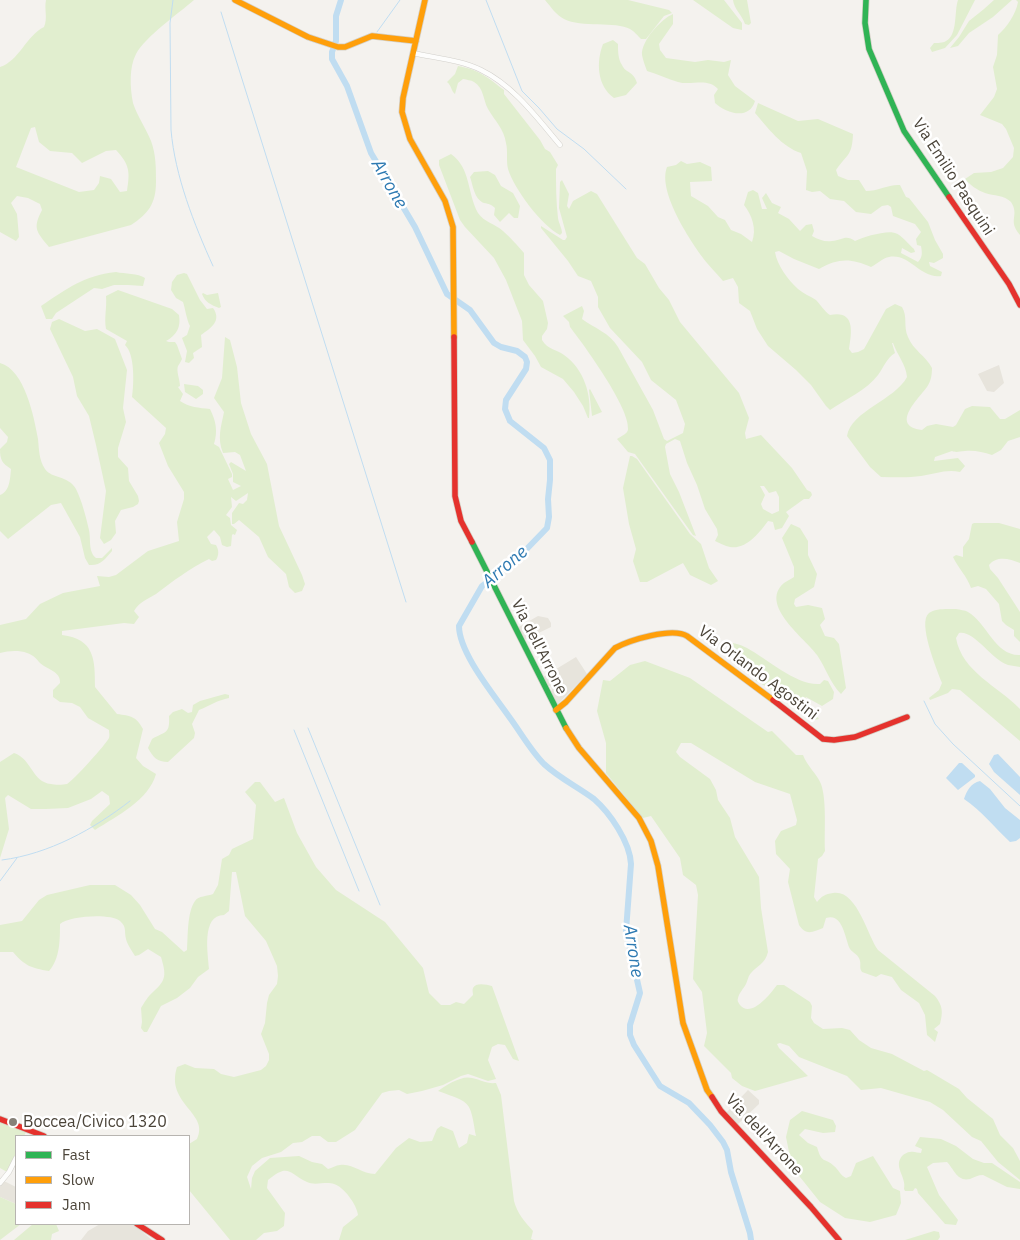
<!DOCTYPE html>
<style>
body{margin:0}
#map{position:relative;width:1020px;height:1240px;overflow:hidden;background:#f4f2ee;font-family:"IBM Plex Sans",sans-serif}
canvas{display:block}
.legend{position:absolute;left:15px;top:1135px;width:175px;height:90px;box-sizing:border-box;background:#fff;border:1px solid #b7b4b0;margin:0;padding:6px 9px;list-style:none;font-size:15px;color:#4b4439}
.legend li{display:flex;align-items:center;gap:10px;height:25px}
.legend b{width:25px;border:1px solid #b7b4b0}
</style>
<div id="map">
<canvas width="1020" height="1240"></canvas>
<ul class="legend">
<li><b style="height:6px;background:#30b455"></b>Fast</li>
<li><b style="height:6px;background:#ff9f0a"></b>Slow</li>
<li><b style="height:6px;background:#e5322d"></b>Jam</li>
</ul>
</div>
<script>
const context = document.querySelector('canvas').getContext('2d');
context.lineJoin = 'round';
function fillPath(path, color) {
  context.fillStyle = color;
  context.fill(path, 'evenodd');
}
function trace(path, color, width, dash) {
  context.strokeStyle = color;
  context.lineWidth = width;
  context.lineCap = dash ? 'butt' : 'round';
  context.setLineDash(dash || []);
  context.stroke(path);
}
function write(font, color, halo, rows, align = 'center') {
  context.font = font + ' "IBM Plex Sans",sans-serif';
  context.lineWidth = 5;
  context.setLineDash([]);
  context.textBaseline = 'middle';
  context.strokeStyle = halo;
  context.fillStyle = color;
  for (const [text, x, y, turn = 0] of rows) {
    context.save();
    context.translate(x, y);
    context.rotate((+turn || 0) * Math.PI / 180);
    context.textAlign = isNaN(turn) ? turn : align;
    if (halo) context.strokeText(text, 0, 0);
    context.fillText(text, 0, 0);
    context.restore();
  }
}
fillPath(new Path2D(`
 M999 365 1004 383 994 392 987 391 978 374Z
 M538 616 548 618 551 623V627L524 640 517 628Z
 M576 657 587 674 557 705 551 692 552 689 550 686H547L543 677Z
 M748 1090 759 1100V1104L737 1125 726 1113Z
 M4 1181 16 1187V1204L0 1197V1186Z
 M100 1224H133L152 1240H81L88 1231Z`), '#e7e4dc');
fillPath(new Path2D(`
 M46 0H194C178 14 146 36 136 54 129 67 130 88 133 103 137 116 146 128 151 141 156 154 156 168 156 182 156 204 148 214 131 225L49 247C37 232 32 229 42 210L40 204 28 198 17 196 11 203 17 214 19 237 16 241 0 232V67C19 61 26 36 44 27 48 18 44 9 46 0ZM35 127 39 142 50 151 72 153 82 163 106 151 116 150C130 165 130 172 127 191L120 192 111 179 100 176 99 183 94 190 79 192 16 167 31 128Z
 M545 0H628L669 10 672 13 664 16 646 39H641C638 36 634 31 630 29 616 21 581 28 564 19 556 15 551 7 545 0Z
 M693 0H724L742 23V30L733 28Z
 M733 0H747L751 23 749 25 745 24C742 15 734 9 733 0Z
 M958 0H975L957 35 945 48 932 52 930 48 934 43C937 43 943 43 946 41 958 35 954 11 958 0Z
 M994 0H1012L993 17 969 33 958 46 950 48 959 37 969 21 984 9Z
 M1016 0H1020V235C1007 220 1020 216 1011 202 1004 195 994 196 985 193 977 190 970 185 965 179L974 173 991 172 1003 168 1013 157 1014 148 1006 129 1002 124 980 115 994 97 997 89 993 67 997 55 998 35C1007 27 1016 14 1018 2Z
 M673 14V24L659 44 660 50 666 58 695 62 708 60 724 62 731 60 728 75 735 86 755 101C749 121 726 113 715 103L714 95 718 89C707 77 692 86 678 82 668 79 657 74 647 71 645 66 643 60 642 55 641 41 661 19 673 14Z
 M613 40 618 44C618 51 618 59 622 65 626 74 633 70 637 83L626 95 614 98C597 86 596 62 603 44Z
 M458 66C480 70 487 77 504 90V94L540 140 545 149 550 152 558 165 556 169C556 185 556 201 558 218 559 224 562 228 562 233L560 235C542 226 514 189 508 169 506 161 508 151 506 143 504 129 495 121 488 109 483 100 484 88 474 82 471 80 467 80 463 79L458 83 455 94C451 91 452 86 447 82L455 74Z
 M758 103 798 121 818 119 853 134C852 156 848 153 836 170L838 176 848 180H859L866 191C878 191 889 184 900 185L906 197 909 198 928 222 935 240 943 254V258L934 263 929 262 930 266 942 272 941 276C920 279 910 253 889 257 883 258 877 264 871 267 851 258 838 258 819 269L794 259 779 251 775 252C777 265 788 280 798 289 804 294 810 296 816 300 821 305 824 311 830 315 855 310 852 331 849 349L852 353 858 352 864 349 886 309 895 304 902 307C908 317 903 326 908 337 913 350 926 356 932 368 932 375 931 381 927 387 919 398 889 426 922 430L927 426 936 424 953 427 956 425 965 409 972 406 990 407 1000 419H1005L1020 410V437L1008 441 1001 450 992 455C983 452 974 450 965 451 959 451 957 453 952 451L935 457 934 461 958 458 965 466 960 472C946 469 935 474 921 476 908 478 894 477 881 477L870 467 847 436C851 411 895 400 907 377 906 364 897 355 893 343H892L895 353C886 359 884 367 878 375 867 390 846 399 830 410L826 406 811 385 796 370 768 346 757 329 750 311 739 303 738 287 733 278 723 281C718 275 712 269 707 263 692 244 657 192 667 167L676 165 681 161 687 164 700 162 711 167 712 181 690 182 691 196 708 206 718 217 725 220 731 230 741 234 752 242C757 229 752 215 744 205L748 192 753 190 758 193 762 209H767L762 198 766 193 772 203 781 207 778 213 789 219 800 231 806 225 812 224 814 231 812 236C819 240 825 242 832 241 842 240 846 234 855 241 863 237 887 230 895 233 902 235 909 245 914 249L915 252 911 253 902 248 901 253 918 262C923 257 922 252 921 246L917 245 916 239 921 232 915 224 893 216 891 207 888 205 882 206 871 214 856 212 844 201 830 199 820 191 812 192 806 190 807 171 801 153C782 147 768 128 755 113Z
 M451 154C471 168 467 193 478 213 484 222 495 224 503 231 510 237 518 246 524 253V275L529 285 543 301 548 323 547 329 542 336V340C548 350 556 349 564 355 584 369 592 395 589 418H588L583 406 574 392 563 379 541 367 535 356 523 340 522 321 506 280 494 258 465 227 460 220 439 165V160Z
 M488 171 495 175 501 186 513 193 520 206 518 218H514L509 213 500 222 494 215 495 208C491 204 489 204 484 203 474 199 473 185 470 177L474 172Z
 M562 180 569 194 567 206 569 209 573 201 591 191 597 194 637 258 645 264 659 288 669 300 680 322 739 393 749 418 745 433 746 439 761 435 792 468 807 490 811 492 812 495 809 499H804L786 512 789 516 782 528 775 530 773 522 768 521C760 532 746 550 730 547 725 546 720 543 715 541L718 535 717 529 705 509 697 485 687 463 680 441 675 439 666 444 665 447 670 474 679 492 696 536 693 535 635 454 628 452 617 439C621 436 628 434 628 429 630 408 584 345 570 327L569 322 563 316 582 306 584 311 582 319C594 328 610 333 618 347L653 410 664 439 667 441 683 433 685 424 676 400 651 380 642 362 610 328 598 307V297L591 281 578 276 568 261 541 228V226L563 240H565L567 237 559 208 560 182ZM760 486H764L769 493 776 491 779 497V511L772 514 763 509 761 504 765 495Z
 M116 272C125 274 138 273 145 278L143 286 128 285H114L102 289 94 288 56 313 52 319H46L41 306C68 288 83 276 116 272Z
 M184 273 187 274 200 300 207 309 213 308C222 321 211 328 201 335L202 347 193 353 194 358 189 363 185 362 187 351 182 338 187 335 190 326C187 321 185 308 183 302L176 298 171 290 172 282 177 275Z
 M118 290 172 309 179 315C181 327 177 335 166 341L169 342H175L177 345 182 359C181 361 180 363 178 366 176 371 180 380 180 386L178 387 183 394 180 401C189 407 199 408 210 409 216 421 218 431 214 444L219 447 232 474V477L228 479 233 490 241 486 233 482V474L229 464 231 462 246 471 240 455 235 452 223 453C217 438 221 427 224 412L214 398 222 378 225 337 230 340 237 367 241 403 251 434 267 464 279 526 302 575 305 584 302 591 295 593 289 587 286 574 268 557 259 537 239 520 234 524H232V513L239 503 243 504 247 500 248 493 236 501 231 497 232 507 226 515 230 518 231 525 237 530 235 535 233 534 232 535 231 546 227 547 222 545 220 537 214 530 207 537 211 544 216 545C219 550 219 555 216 560L212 561 209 559C189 569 173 581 156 594 148 599 139 602 134 611L139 617 134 624 124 623 62 631V635C95 639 95 660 95 687L117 714C131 716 136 716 143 729L136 758 143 766 156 774C149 800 117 816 95 830L90 825 92 821 110 804 109 796 102 791 91 799 68 808 46 809H31L8 795 5 798 9 829 0 858V762L14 753C32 759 32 782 51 784 54 785 63 785 67 784 73 781 107 743 109 738 110 734 109 734 109 730L88 718 80 707 72 703 60 702 53 697V690L60 683C61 671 47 670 39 662 36 658 33 655 27 653 19 650 8 651 0 653V625L26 619 40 604 63 593 100 586 97 576 109 577 116 575 148 551 179 541 177 522 184 499V492L168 466 159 443 165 434 166 428 132 397C134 384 135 354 125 345L127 341 106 329C104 317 107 308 106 296Z
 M203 293 207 295 218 293 221 307 219 308C211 305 205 302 202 294Z
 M59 319 85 331 97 329 115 339 127 370 123 408 126 422 118 448V457L128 468 129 481 138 496 139 501 138 504 133 507 121 510 115 521 116 533 111 540 104 544 100 538 106 491 96 445 89 416 77 396 73 377 50 329 52 322Z
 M0 363C25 370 34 417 38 439 39 449 39 460 45 469 52 479 68 475 76 489 82 501 86 517 89 530 91 539 88 552 96 558H102L112 548V551C105 559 101 566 89 565L85 558 80 537 61 503 51 505 8 539 0 531V495C10 491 10 479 11 469 2 463 0 460 0 449L7 442 8 437 0 428Z
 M184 384 198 386 203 390V394L196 399 185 392Z
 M590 389 602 412 592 416 589 390Z
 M630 456H632L637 459 690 534 701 544 709 568 718 581 711 585 690 575 683 563 647 582H640L633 561 636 549 629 524 623 488Z
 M974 523H999L1020 529V563C1010 559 997 555 989 565L990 569 998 578 1020 612V642L1014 636V630L1006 625 1002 621 999 604 986 589 978 586 971 588C967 576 958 568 953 557L956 555 963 557V547L969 539 972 524Z
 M791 524 800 528 808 541V555L817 574 814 587 795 599 794 604 796 607 808 605 822 608 825 619 820 625 825 636 834 638 839 644 846 688 841 694C830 683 826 668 817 655 806 639 758 605 784 583 787 581 791 579 794 577V567L782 538Z
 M956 609C960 610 965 610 968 612 987 623 995 656 1020 655V667C1016 666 1012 666 1008 665 992 660 974 630 959 633L956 638C962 672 998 686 1020 709V741L960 690 952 689 948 693 930 700 929 698 939 690 942 683C937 670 917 622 929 613 935 608 948 609 956 609Z
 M724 641C732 643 740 644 747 648 767 659 797 686 820 684L824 680 828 681 834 692 833 699 822 706 806 697 803 702 819 719 814 720 783 696 756 681Z
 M645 661 690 678 768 732 772 731 796 755H803C807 766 817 774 821 784 827 801 824 832 825 851L822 856 818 859 814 897 817 902C822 896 825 894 833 893 857 889 867 935 878 950L935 996C943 1006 943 1012 940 1024L934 1029 938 1032 935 1042 927 1035 925 1015 919 1003 901 990 892 977 881 974 876 977 862 972C859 968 861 965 860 961 859 955 853 953 850 949 845 939 843 912 826 918L823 928C813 932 806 936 799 925L788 882 790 869 776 854 775 841 781 831 796 825 797 820 790 794 755 782 691 743H681L676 752 680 757 710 779 716 790 718 800 730 818 735 837 759 877 761 908 768 952C765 964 758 965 751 973 748 976 748 980 746 984 744 988 739 993 738 998 737 1001 738 1002 740 1005 751 1019 771 993 777 985H784L810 1002 812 1006 811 1018 814 1023 823 1029 842 1028 850 1030 859 1040 871 1048 892 1054 924 1071 927 1070 959 1089 967 1098 993 1119 1000 1135 1013 1148 1020 1161V1180L998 1162 981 1141 972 1137 943 1110 930 1102 881 1088 861 1090 847 1076 799 1057 789 1046 780 1043 777 1044 779 1048 808 1076 755 1091 742 1086 732 1078 731 1073 704 1046 707 1033 702 992 693 979 698 895 696 885 683 875 680 858 651 816 643 818 606 773V743L597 711 603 680 610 681 630 665Z
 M225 694 229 695V698C218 700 209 706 199 710L192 724 195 733 194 738 168 762C157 762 153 757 148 748L152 739C166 731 170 734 169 716L173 712 182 709 188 713 192 712 193 705 200 701Z
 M255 782H260L275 802 284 798 297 833 316 867 336 890 385 922 423 968 429 993 441 1005H450L456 1002 464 1004 473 995C473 993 472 990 473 988 476 982 487 985 492 986L519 1061 513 1059 505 1045 498 1044 492 1047 488 1060 496 1079 488 1081 468 1074 461 1076 443 1085 422 1091 407 1094 399 1090 389 1091 382 1093 355 1130 336 1142H328L320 1136H312L302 1142 293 1143 281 1152 262 1158 252 1166 247 1177 251 1189 252 1178 255 1171 270 1158 299 1156 312 1162 322 1164 328 1169C332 1168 336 1165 340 1165 353 1163 361 1174 375 1174L396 1148 409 1138 420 1142 432 1141 437 1129 441 1126 453 1131 459 1148 467 1143 469 1134 476 1136C470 1100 471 1103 438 1091 446 1085 462 1075 472 1078 482 1080 486 1084 496 1083L501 1095 514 1201C517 1213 525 1222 533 1231L531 1239 534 1240H339L343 1227 358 1215C357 1205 344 1187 334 1184 326 1181 315 1186 307 1182 288 1173 289 1163 268 1180L267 1188 285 1213 284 1226 277 1231 264 1233 256 1240H230L189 1190V1144L197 1139C210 1113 165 1104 177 1067L185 1064 195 1068 214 1069 221 1074 234 1077 261 1070 266 1066 269 1060V1054L261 1034 265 1023 267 1003 269 995 277 984 278 976 277 966 266 941 245 916 236 872H232L229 911 224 915C201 915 208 954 209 969L198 977 190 988 177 998 161 1006 147 1032H144L141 1028 142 1022 141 1008C144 1003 148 996 153 992 167 980 166 974 161 957L148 949 139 955 135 956C132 951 127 944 126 939 124 931 127 927 120 921 110 913 69 916 60 924 60 940 60 959 49 971 31 968 25 966 13 952H0V925L22 921 39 900 47 895 90 885H115L131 895 140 905 155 929 162 932 184 952 187 950C188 937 187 912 195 901 198 896 208 896 213 894L218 885 222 859 229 855 232 849 253 839 256 805 245 792Z
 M802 1111 833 1120 836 1126 835 1132 823 1133 805 1129 799 1135 808 1143 817 1147C822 1165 825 1157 834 1166 839 1170 840 1175 846 1178L851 1176 856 1163 873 1156 893 1188 900 1191 901 1203 896 1215 870 1222 845 1218 820 1202 792 1167 786 1137 790 1120Z
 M0 1122 26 1132 24 1136H16V1153L7 1172 0 1168Z
 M920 1137 941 1139 956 1146 973 1159 984 1163H992L1020 1182V1189L1007 1187 983 1175C978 1175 975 1177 970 1179 957 1182 954 1169 947 1162L933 1163 927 1167 939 1195 958 1220 956 1225 945 1224 918 1193 917 1189 915 1188 913 1191H905L904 1189C907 1177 892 1166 903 1155 905 1154 907 1152 910 1152 914 1151 918 1153 921 1153L922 1149 915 1146Z
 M0 1197 16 1204V1224H21L0 1240Z
 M33 1224H56L59 1231 52 1234 51 1240H14Z
 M934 1231 939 1232 940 1237 938 1240H905Z`), '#e1eecf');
fillPath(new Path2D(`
 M998 754 1020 777V795L994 772 989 764 994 755Z
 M959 763H962L975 775V777L958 790 946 778Z
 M980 781 990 789 1005 808 1020 820V838L1016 841 1010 842C994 827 982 811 964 799 967 790 971 783 980 781Z`), '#c0ddf1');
trace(new Path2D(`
 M173 0 170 23 171 130C175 176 194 224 213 266
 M486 0 522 91 539 108 557 129 584 149 626 189
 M221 12 406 602
 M377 32 400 0
 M924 701 935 724 953 744 1020 806
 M308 728 380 905
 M294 730 359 891
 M2 860C49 854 94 829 130 801
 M0 881 17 858`), '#c0ddf1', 1);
trace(new Path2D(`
 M341 0 336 16V41L332 52V59L347 86 371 153 415 227 447 294 470 310 494 343 501 347 517 351 525 357 527 362 526 369 506 400 505 409 510 421 544 448 550 460V480L548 499 549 517 547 528 518 558 482 586 459 626C459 653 494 695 510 718 521 733 531 751 544 764 559 778 578 787 594 799 610 813 630 842 631 864L626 931 640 993 630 1025V1035L634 1045 660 1086 689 1103 710 1125 723 1142 727 1150 731 1172 750 1233 751 1240`), '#c0ddf1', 6);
const street = new Path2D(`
 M413 53C435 58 461 60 481 70 514 86 537 118 560 145
 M0 1183 9 1172 16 1158`);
const fast = new Path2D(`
 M866 0 865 23 869 49 904 131 949 197
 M472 542 566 728`);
const slow = new Path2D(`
 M235 0 308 37 338 47H345L372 36 416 41
 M425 0 403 98 402 112 410 139 445 201 453 227 454 337
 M556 710 566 702 615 648C630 640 672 627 687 636L773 700
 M566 728 579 748 639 818 651 841 658 866 683 1023 707 1090 712 1097`);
const jam = new Path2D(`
 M949 197 1009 284 1020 305
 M454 337 455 496 461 521 472 542
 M773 700 823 739 834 740 855 737 907 717
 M712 1097 721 1111 811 1207 839 1240
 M0 1119 44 1136
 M137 1224 162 1240`);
trace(street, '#d2d0cb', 5.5);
trace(fast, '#d3cfc5', 7);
trace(slow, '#d3cfc5', 7);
trace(jam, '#d3cfc5', 7);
trace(street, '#fdfdfc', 4.5);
trace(fast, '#30b455', 5.5);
trace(slow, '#ff9f0a', 5.5);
trace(jam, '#e5322d', 5.5);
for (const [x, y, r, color] of [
 [13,1122,5,"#868178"]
]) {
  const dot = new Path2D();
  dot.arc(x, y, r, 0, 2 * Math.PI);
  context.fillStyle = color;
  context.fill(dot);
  trace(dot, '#fff', 2);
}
write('16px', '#4b4439', '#fff', [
 ["Via Emilio Pasquini",953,177,57],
 ["Via dell'Arrone",539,647,63],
 ["Via Orlando Agostini",758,673,37],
 ["Via dell'Arrone",764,1135,47]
]);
write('16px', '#4b4439', '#fff', [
 ["Boccea/Civico 1320",23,1122]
], 'left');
write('italic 18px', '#2e7ab2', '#fff', [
 ["Arrone",389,184,60],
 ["Arrone",505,567,-41],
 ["Arrone",633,951,81]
]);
</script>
